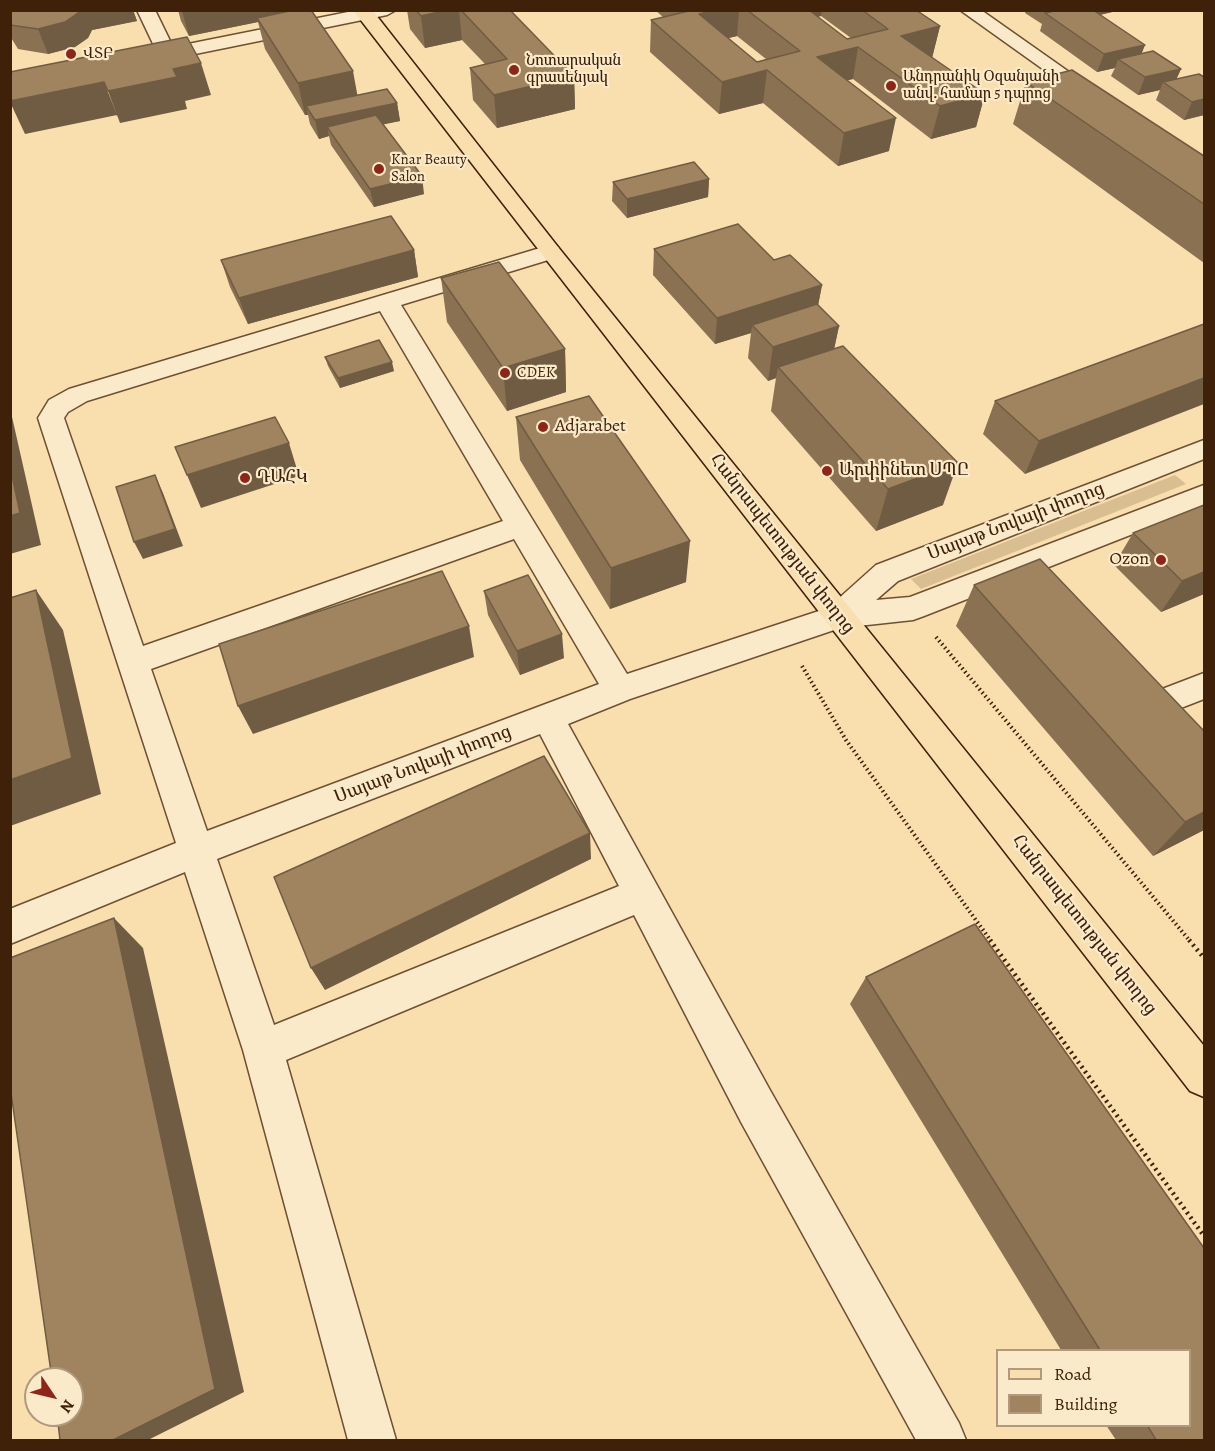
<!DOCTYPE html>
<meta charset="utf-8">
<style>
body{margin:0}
#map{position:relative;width:1215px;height:1451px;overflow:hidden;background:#f9deae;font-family:Alegreya,serif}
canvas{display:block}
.frame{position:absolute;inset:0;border:12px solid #3f2009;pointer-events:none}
.legend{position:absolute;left:996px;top:1349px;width:195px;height:78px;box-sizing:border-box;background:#fbeaca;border:2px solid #b0997d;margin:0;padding:8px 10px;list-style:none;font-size:18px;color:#3f2009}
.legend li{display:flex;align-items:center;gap:12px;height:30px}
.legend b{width:30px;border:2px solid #b0997d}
.north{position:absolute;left:24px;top:1367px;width:60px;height:60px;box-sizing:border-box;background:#fbeaca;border:2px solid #b0997d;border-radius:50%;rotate:125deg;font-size:16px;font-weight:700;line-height:24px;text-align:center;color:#3f2009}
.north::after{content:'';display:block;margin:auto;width:21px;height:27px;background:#8f2418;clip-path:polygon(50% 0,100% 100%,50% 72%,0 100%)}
</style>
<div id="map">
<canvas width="1215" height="1451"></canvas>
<div class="frame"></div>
<ul class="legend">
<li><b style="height:8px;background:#f9deae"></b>Road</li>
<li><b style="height:16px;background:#a0835f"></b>Building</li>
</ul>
<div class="north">N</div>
</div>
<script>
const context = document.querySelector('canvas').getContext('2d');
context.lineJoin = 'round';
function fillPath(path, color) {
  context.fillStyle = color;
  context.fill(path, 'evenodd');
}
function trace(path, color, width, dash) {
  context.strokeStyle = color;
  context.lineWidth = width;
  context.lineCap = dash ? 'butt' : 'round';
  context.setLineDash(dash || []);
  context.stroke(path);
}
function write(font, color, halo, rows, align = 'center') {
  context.font = font + ' Alegreya,"Noto Serif Armenian",serif';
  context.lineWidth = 4.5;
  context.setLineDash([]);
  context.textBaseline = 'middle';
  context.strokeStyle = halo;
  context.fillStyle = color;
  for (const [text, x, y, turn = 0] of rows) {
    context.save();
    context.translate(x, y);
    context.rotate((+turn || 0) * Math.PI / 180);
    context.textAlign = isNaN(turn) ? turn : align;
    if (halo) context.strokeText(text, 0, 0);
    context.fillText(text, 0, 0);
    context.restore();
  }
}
fillPath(new Path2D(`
 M1175 475 1186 484 921 589 911 579Z`), '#d9be92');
const minor = new Path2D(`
 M137 10H155L173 47 358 10H396L387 15 151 63 144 61 142 57 144 53 156 50Z
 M960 10H981L1106 98 1103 102H1089Z
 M550 245 558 247 561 252 558 257 401 305 627 674 828 608 876 565 1204 440V459L898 581 876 600 910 597 1204 485V506L924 616 913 620 840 628 630 699 568 724 771 1092 959 1423 966 1440H916L741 1122 634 915 286 1060 396 1440H348L243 1050 185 872 10 944V909L176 843 38 418 49 400 69 389ZM380 311 503 521 143 646 64 418 68 412 87 401ZM514 539 599 684 207 831 151 669ZM540 734 619 886 274 1025 217 859Z
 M1204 673V699L1168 713 1157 709 1152 700 1157 691Z`);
const major = new Path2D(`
 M353 10H372L558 247 1204 1046V1097L1190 1091Z`);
trace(minor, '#6e5032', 3);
trace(major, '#3f2009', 3);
trace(new Path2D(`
 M936 637 1190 941
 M802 666 846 740 991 941`), '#3f2009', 4, [1.5, 3]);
trace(new Path2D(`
 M990 940 1204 1236
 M1189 940 1204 958`), '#3f2009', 4.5, [2, 4]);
fillPath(minor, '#fbeaca');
fillPath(major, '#f9deae');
fillPath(new Path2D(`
 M10 10H133L137 21 92 30 88 38 75 47 48 54 18 49 10 36Z
 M178 10H311L357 95 397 103 400 121 383 124 424 194 374 207 331 145 329 136 319 139 310 124 308 115H305L265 49 258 22 189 36 181 21Z
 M407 10H510L574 76 575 109 497 128 473 100 470 68 485 64 462 40 425 48 410 29Z
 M655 10H916L940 26 932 58 985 94 976 127 931 139 853 79 847 80 889 151 838 166 763 103 719 114 650 52 651 20 663 17ZM821 16 851 38 847 39 817 17ZM737 36 766 59 757 62 728 38Z
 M1026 10H1112V12L1100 15 1145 45 1141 53 1181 69 1176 79 1204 77V115L1184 120 1156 100 1160 90 1138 95 1111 76 1115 68 1097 72 1040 31 1042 24 1025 13Z
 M1026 82 1204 156V263L1013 124Z
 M709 179 708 197 627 218 612 201 613 182Z
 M654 249 774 260 822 285 818 305 839 326 834 349 943 505 876 531 771 411 776 378 768 381 748 358 751 333 715 344 653 275Z
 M414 250 418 277 248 324 230 287 221 260Z
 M441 278 565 349 566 392 507 411 447 322Z
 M1204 324 1025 474 983 434 995 401Z
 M325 357 394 371 340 388 328 366Z
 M516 417 686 582 610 609 520 460Z
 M1204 505V594L1161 612 1114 565 1133 533Z
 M974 585 1204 731V830L1153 856 956 626Z
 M484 591 564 658 520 675 488 615Z
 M975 924 1204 1248V1440H1116L1106 1425H1190V1350H1061L850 1004 866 977Z`), '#8a7152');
fillPath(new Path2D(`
 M79 10H133L137 21 92 30 88 38 75 47 48 54 38 29Z
 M294 10 257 18 258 22 189 36 182 11Z
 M448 10H459L462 40 425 48 421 16Z
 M716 10H739L737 36 697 46 699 14Z
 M784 10H822L821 16 783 25Z
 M1052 10H1112V12L1061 24 1050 17Z
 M940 26 932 58 901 36Z
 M1145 45 1138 63 1118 59 1115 68 1097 72 1104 54Z
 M858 47 853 79 812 89 817 57Z
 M201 63 211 95 185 101 187 109 120 123 108 91 173 69Z
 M1181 69 1173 87 1163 82 1160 90 1138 95 1145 77Z
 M767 70 763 103 719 114 722 82Z
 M353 71 359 104 306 106 308 115H305L298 83Z
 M574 76 575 109 497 128 494 95Z
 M104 82 117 115 25 134 10 102V101Z
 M985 94 976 127 931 139 940 106Z
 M1204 99V115L1184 120 1192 102Z
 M397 103 400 121 333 135 327 127 329 136 319 139 315 120Z
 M896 118 889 151 838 166 844 133Z
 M422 176 424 194 374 207 370 189Z
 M709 179 708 197 627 218V199Z
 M414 250 418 277 248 324 239 298Z
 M822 285 817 311 752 325 751 333 715 344 717 318Z
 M839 326 832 359 778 367 776 378 768 381 773 347Z
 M565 349 566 392 507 411 503 368Z
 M392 362 394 371 340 388 338 378Z
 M1204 378V404L1025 474 1039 441Z
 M10 408 41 545 10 554Z
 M289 443 299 476 201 508 187 475Z
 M958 463 943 505 876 531 888 489Z
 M155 475 163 493 183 546 143 559 134 542Z
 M690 541 686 582 610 609 611 568Z
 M1204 572V594L1161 612 1182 581Z
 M36 590 63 630 101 794 10 826V780Z
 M469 626 474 657 253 734 238 706Z
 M562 634 564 658 520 675 517 651Z
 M1204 812V830L1153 856 1185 822Z
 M590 833 591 859 325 990 311 968Z
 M114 918 143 948 244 1392 148 1440H113Z`), '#705c42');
const building = new Path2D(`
 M10 10H79L78 13 65 22 38 29 10 25Z
 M294 10H311L353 71 298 83 257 18Z
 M416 10H448L421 16Z
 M461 10H510L574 76 494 95 470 68 507 59Z
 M693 10H716L699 14 757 62 800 51 747 10H809L847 39 888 29 862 10H916L940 26 901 36 985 94 940 106 858 47 817 57 896 118 844 133 767 70 722 82 651 20Z
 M1059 10H1093L1145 45 1104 54 1045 13Z
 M187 37 201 63 173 69 177 77 108 91 104 82 10 101V72Z
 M1153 51 1181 69 1145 77 1118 59Z
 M1072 70 1204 156V204L1026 82Z
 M1199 74 1204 77V99L1192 102 1163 82Z
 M387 89 397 103 315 120 306 106Z
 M376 115 422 176 370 189 327 127Z
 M694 162 709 179 627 199 613 182Z
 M391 216 414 250 239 298 221 260Z
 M738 224 774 260 790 255 822 285 717 318 654 249Z
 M499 262 565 349 503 368 441 278Z
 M817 304 839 326 773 347 752 325Z
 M1204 324V378L1039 441 995 401Z
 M379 340 392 362 338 378 325 357Z
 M843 346 958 463 888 489 778 367Z
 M589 396 690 541 611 568 516 417Z
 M275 417 289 443 187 475 175 447Z
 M10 466 20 513 10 516Z
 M155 475 175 529 134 542 116 487Z
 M1204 505V572L1182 581 1133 533Z
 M1040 559 1204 731V812L1185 822 974 585Z
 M442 571 469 626 238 706 219 644Z
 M528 575 562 634 517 651 484 591Z
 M36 590 72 758 10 780V598Z
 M544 756 590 833 311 968 274 877Z
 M114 918 215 1389 113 1440H60L57 1415H72V1379H52L10 1086V958Z
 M975 924 1204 1248V1440H1156L1147 1425H1190V1350H1100L866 977Z`);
fillPath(building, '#a0835f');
trace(building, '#705c42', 1.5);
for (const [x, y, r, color] of [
 [71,54,6,"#8f2418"],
 [514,70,6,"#8f2418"],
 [891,86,6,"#8f2418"],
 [379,169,6,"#8f2418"],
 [505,373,6,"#8f2418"],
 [543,427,6,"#8f2418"],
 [827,471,6,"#8f2418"],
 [245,478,6,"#8f2418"],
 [1161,560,6,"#8f2418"]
]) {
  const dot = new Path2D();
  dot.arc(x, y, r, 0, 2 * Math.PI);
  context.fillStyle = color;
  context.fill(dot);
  trace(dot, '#fbeaca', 2);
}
write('15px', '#3f2009', '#fbeaca', [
 ["ՎՏԲ",83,54],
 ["Նոտարական",526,61],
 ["գրասենյակ",526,78],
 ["Անդրանիկ Օզանյանի",903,77],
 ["անվ․ համար 5 դպրոց",903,94],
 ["Knar Beauty",391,160],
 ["Salon",391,177],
 ["CDEK",517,373]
], 'left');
write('18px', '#3f2009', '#fbeaca', [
 ["Adjarabet",555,427],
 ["Արփինետ ՍՊԸ",839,471],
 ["ԴԱՀԿ",257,478],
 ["Ozon",1149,560,"right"]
], 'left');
write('18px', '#3f2009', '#fbeaca', [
 ["Սայաթ Նովայի փողոց",1016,522,-21],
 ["Հանրապետության փողոց",782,544,52],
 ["Սայաթ Նովայի փողոց",423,765,-21],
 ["Հանրապետության փողոց",1084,925,52]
]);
</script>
